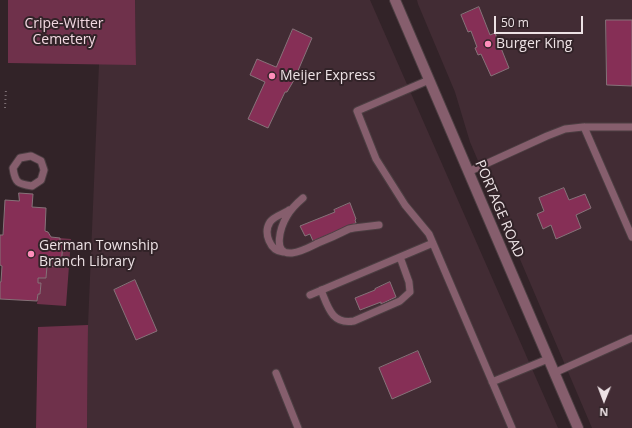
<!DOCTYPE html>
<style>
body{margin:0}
#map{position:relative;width:632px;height:428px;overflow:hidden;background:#322328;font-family:"Open Sans",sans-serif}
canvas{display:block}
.north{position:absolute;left:584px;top:380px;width:40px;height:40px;-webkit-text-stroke:3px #322328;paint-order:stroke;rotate:181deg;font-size:11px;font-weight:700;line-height:16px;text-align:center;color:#ede2e5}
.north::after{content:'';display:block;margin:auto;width:14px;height:18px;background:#ede2e5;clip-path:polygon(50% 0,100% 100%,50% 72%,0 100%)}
.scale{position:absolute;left:494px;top:16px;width:89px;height:18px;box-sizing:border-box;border:2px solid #ede2e5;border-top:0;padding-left:5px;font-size:12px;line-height:14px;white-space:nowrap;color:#ede2e5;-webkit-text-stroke:3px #322328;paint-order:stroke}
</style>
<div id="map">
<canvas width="632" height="428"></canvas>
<div class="north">N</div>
<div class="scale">50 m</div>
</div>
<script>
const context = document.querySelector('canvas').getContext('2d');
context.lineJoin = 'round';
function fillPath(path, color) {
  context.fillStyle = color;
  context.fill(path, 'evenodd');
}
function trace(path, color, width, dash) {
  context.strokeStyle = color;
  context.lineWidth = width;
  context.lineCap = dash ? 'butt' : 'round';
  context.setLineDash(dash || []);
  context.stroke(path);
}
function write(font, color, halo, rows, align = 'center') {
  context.font = font + ' "Open Sans",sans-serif';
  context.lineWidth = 4;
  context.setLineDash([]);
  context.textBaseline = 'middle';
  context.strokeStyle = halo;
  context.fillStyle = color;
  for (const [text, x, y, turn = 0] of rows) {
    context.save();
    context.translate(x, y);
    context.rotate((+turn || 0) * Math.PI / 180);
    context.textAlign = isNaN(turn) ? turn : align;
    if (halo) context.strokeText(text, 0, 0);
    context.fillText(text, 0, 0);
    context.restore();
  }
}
fillPath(new Path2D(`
 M135 0H370L558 428H87L88 325 99 64H136Z
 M417 0H632V428H592L470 142 455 92 418 4Z`), '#422c34');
fillPath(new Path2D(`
 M8 0H135L136 65 8 63Z
 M60 238 71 239 66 306 37 304 38 294H40L41 284 38 283V278H46L47 266 63 242H60Z
 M88 325 87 428H36L38 327Z`), '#6f314b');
const building = new Path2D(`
 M479 7 490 35 495 33 509 68 491 76 481 54 478 55 475 48 477 47 471 31 468 32 461 15Z
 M606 20H632V86L607 85Z
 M293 29 312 38 294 80 287 92H285L268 128 248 119 265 82 250 75 257 59 276 67Z
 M564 188 569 200 585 194 591 208 576 215 581 228 556 239 551 225 543 229 537 214 544 211 539 198Z
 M19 193 33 194 32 207 46 208 45 231 48 232 51 237 60 238V242H63L61 267 47 266 46 278H38V283H41L40 294H38L37 301 0 299V282H1L2 266 0 265V235H3L5 200 19 201Z
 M350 203 356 219 355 220 356 223 313 241 310 234 305 236 300 226 335 212 334 210Z
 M135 280 157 331 136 340 114 290Z
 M390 282 396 297 381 304V302L360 310 355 298 375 290V289Z
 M418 351 431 382 392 399 379 368Z`);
fillPath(building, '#862f56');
trace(building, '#867279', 1);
const service = new Path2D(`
 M429 80 357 111 376 159 405 205 429 234 512 428
 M584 127 632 237
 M31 156 41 161 44 170 41 180 32 186C18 184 15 183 13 168L20 158Z
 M468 172 547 136 565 129 583 127H632
 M303 198C297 203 291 209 287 216 281 226 271 255 292 253 301 252 310 247 318 243 328 239 339 234 349 229L354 228 379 225
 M283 252C270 251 263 233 270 222 274 216 284 214 289 210
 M321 290C328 307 332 325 354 321L400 301 410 292 409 282 400 257
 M310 295 433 243
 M276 373 298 428
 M554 373 632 338
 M492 382 548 359`);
const tertiary = new Path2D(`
 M395 0 578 428`);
trace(service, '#4c3e42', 9);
trace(tertiary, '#4c3e42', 12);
trace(new Path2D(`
 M5 108 6 89`), '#7b6d72', 2, [1, 3]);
trace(service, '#865e6d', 7);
trace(tertiary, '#865e6d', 10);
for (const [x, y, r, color] of [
 [488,44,4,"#ff8ebb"],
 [272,76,4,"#ff8ebb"],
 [31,254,4,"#ff8ebb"]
]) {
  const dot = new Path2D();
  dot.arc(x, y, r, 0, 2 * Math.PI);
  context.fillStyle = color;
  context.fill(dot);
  trace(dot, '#322328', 1.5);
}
write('14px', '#f2d8e1', '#322328', [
 ["Cripe-Witter",64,24],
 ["Cemetery",64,40]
]);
write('14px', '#ede2e5', '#322328', [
 ["Burger King",496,44],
 ["Meijer Express",280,76],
 ["German Township",39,246],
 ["Branch Library",39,262]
], 'left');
write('14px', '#ede2e5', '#322328', [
 ["PORTAGE ROAD",499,209,67]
]);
</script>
